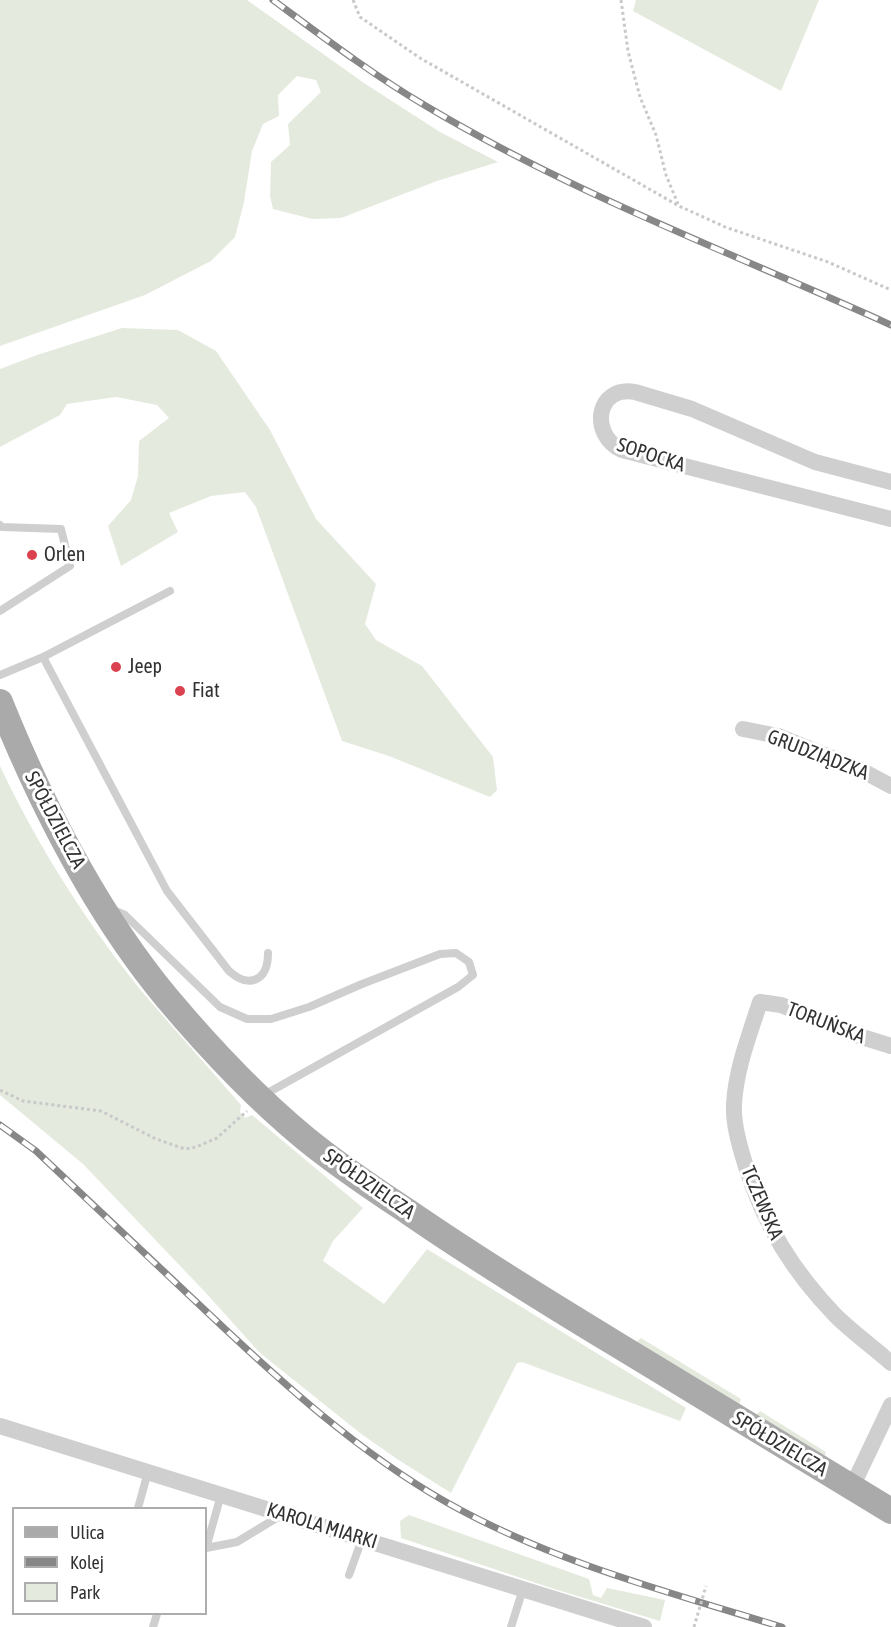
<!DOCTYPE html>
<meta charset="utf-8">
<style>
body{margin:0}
#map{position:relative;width:891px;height:1627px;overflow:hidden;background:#fff;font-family:"Asap Condensed",sans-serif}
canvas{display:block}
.legend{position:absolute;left:12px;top:1507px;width:195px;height:108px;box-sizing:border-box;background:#fff;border:2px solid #adadad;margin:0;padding:8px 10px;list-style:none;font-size:18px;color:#323232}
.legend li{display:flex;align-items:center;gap:12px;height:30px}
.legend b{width:30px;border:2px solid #adadad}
</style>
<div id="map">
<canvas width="891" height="1627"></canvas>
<ul class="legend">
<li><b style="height:8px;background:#aaa"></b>Ulica</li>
<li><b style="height:8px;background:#878787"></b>Kolej</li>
<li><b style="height:16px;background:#e5eade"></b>Park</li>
</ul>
</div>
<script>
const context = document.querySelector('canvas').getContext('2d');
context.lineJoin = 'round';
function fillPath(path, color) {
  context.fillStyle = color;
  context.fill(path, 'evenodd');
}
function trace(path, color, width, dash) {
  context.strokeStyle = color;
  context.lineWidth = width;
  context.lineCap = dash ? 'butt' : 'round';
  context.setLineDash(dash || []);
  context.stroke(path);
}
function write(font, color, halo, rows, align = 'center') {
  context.font = font + ' "Asap Condensed",sans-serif';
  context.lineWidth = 6;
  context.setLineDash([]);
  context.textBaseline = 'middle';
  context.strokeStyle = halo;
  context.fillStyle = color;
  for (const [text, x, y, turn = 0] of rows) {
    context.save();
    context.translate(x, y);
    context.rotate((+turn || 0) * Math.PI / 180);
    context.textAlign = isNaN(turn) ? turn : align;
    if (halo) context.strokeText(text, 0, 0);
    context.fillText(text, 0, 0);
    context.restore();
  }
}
fillPath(new Path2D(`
 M0 0H247L364 83 440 132 498 162 437 181 341 218 312 219 273 209 270 196 271 162 290 145 288 124 321 92 316 80 297 76 278 95 279 116 263 124 252 151 244 202 235 237 211 261 145 295 0 346Z
 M636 0H819L781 91 633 11Z
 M122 328 178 330 216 351 270 430 316 519 376 584 365 624 376 640 422 666 493 757 497 790 490 797 389 756 342 741 256 507 245 492 211 496 169 513 178 532 121 566 108 526 131 500 138 476 139 441 169 418 157 405 116 397 67 404 60 415 0 447V369L37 355Z
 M0 766C38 847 92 932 150 1001 180 1036 211 1070 241 1105L240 1112 245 1118 252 1115 363 1208 333 1241 323 1261 384 1304 427 1249 686 1408 680 1421 522 1362 517 1363 451 1493 397 1459 360 1433 260 1353 205 1292 83 1164 0 1095Z
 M641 1338 741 1399 739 1405 635 1343Z
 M760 1411 826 1452 824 1458 756 1415Z
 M409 1515 589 1579 593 1595 601 1598 607 1588 665 1600 660 1621 554 1589 401 1538 400 1521Z`), '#e5eade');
trace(new Path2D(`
 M353 0 360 17 420 58 679 206 725 227 828 262 891 290
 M621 0 628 51 640 97 656 135 666 175 678 204
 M0 1090 23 1101 101 1111 156 1139 185 1149 196 1147 217 1138 247 1111`), '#c9c9c9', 3, [3, 3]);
trace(new Path2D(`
 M0 525 2 527 61 529 70 566 0 611
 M43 657 167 891 229 971C249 989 268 981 268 953
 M0 675 43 657 170 591
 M111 909 125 915 220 1007 247 1019H271L309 1007 362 984 440 954 456 953 469 962 473 975 458 987 262 1096
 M221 1495 206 1548 237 1542 283 1514
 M138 1508 148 1472
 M349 1575 362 1539
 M153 1627 157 1614
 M511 1627 523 1589`), '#cfcfcf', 8);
trace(new Path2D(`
 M891 482 815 462 692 409 635 392C596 385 589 435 622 450L891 519
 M743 729 778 736 859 769 891 786
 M891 1046 859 1036 781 1005 760 1002C749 1036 736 1069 734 1104 733 1125 740 1147 746 1167 765 1226 792 1270 835 1315 852 1332 873 1347 891 1363
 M0 1426 644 1627
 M852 1487 891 1405`), '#cfcfcf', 16);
trace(new Path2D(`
 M0 702C42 806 95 911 167 998 209 1048 255 1097 306 1139 338 1165 372 1188 407 1211 475 1258 545 1301 616 1344 707 1400 799 1455 891 1511`), '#aaa', 26);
const rail = new Path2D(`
 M273 0C323 37 373 75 426 106 573 194 735 254 891 325
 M0 1125 36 1151C93 1205 150 1259 208 1313 281 1382 358 1452 446 1502 550 1561 668 1592 782 1627`);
trace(rail, '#878787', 7);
trace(rail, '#fff', 4.5, [14]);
trace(new Path2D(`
 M694 1627 706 1586`), '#c9c9c9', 3, [3, 3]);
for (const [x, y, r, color] of [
 [32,555,6,"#db424f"],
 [116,667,6,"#db424f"],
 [180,691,6,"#db424f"]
]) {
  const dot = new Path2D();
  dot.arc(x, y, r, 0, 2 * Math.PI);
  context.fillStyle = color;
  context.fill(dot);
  trace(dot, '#fff', 2);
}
write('20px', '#323232', '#fff', [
 ["SOPOCKA",651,455,18],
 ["GRUDZIĄDZKA",818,755,21],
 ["SPÓŁDZIELCZA",55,820,62],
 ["TORUŃSKA",826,1023,21],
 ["SPÓŁDZIELCZA",369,1184,35],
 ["TCZEWSKA",762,1203,67],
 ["SPÓŁDZIELCZA",780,1444,31],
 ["KAROLA MIARKI",322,1526,17]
]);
write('20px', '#323232', '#fff', [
 ["Orlen",44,555],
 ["Jeep",128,667],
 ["Fiat",192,691]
], 'left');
</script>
